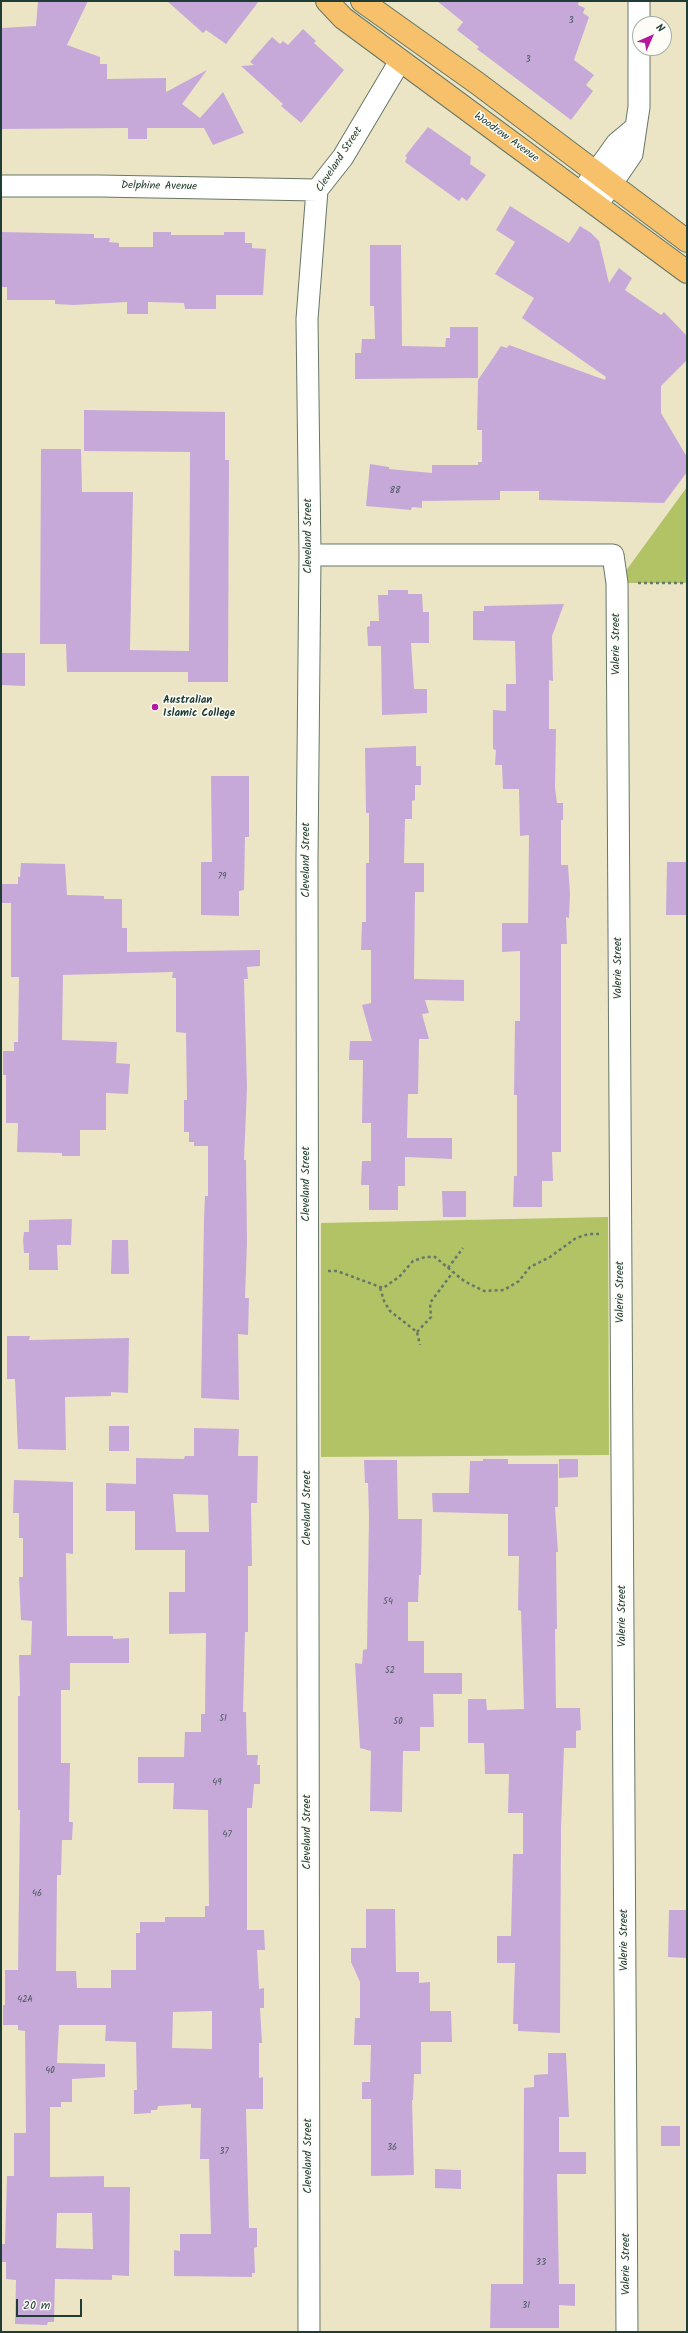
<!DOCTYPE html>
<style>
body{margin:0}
#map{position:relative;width:688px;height:2333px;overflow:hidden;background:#ebe5c6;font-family:Kalam,sans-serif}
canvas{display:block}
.frame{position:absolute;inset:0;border:2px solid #1f3d34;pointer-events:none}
.north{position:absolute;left:632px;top:16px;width:40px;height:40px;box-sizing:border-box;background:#fdfcf7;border:1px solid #a4b0a9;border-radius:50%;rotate:45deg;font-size:11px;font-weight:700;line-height:16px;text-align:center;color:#1f3d34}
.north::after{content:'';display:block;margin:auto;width:14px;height:18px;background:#b5179e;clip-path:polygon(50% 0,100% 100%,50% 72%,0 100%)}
.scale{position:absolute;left:16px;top:2299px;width:66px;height:18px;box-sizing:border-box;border:2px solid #1f3d34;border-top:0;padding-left:5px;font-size:12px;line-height:14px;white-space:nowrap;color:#1f3d34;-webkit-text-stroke:3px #fdfcf7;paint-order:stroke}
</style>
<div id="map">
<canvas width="688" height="2333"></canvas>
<div class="frame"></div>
<div class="north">N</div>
<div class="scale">20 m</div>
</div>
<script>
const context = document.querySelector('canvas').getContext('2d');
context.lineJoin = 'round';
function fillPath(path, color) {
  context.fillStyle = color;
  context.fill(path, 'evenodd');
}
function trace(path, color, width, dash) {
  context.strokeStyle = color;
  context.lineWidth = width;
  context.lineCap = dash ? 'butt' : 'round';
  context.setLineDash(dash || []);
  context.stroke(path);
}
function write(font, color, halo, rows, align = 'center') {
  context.font = font + ' Kalam,sans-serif';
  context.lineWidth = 3;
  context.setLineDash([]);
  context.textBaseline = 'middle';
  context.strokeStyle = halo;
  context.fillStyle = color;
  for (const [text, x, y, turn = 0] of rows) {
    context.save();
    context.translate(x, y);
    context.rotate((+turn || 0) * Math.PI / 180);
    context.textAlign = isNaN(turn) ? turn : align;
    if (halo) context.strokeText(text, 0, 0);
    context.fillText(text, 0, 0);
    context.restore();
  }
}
fillPath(new Path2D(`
 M687 487V583H617Z
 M608 1217 609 1455 321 1457V1223Z`), '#b2c366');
fillPath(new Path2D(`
 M38 1H88L67 45 100 57V64H107V79L166 78V92L207 70 182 104 200 118 223 92 244 133 213 145 204 128H147V139H128V128L1 129V28L36 26Z
 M167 1H259L226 44 206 30 203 33Z
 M437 1H579L578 5 585 8 583 13 589 17 574 60 594 75 586 85 593 91 571 120 477 49 479 47 457 30 463 22Z
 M303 29 316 41 314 43 344 70 301 123 281 106 283 104 241 66 254 65 250 62 272 37 280 44 283 41 288 45Z
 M428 127 471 157 470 164 486 175 467 201 462 197 459 201 405 162 407 157 405 156Z
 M510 206 569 243 580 226 591 233 599 241 609 283 619 268 632 278 625 290 661 315 664 312 687 336V360L661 386V413L687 457V472L664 503 539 500V491H500V500L422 501V508L412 507 411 510 366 506 370 464 389 467V469L432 473V465H478V462H482V430H477L478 380 501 346 507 348 509 345 605 380 606 377 522 318 534 298 495 274 515 242 496 230Z
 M1 232 94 234V238H110L109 242 119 243V247H153V232H171V235H224V232H245V243H252V248L266 249 263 295H216V309H185L184 303 148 302V314H127V302L73 305 55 304V300H7V287H1Z
 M370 245H401L402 346 445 347 446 338H450V327H478V378L355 379V353H361L362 339H375L374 306H370Z
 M84 410 225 412V460H229L228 682H188V672H67L66 644H40L41 449H81L82 492H133L130 650 189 651 190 452 84 451Z
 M388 590H408V594H422L423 612H429V643H411L414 689H427V713L382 715 381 646H368L367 627 370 626V621H379L378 595H388Z
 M564 604 552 636 553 681 549 680V729H556L555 788 557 803H563V820H561V865H568L570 894 569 918 566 917 567 944H561V1152H552L553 1181H542V1207H513L514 1176H517V1095H514L515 1021H520V951L502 952V923H528L529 835 520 836 519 789H503L502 765H495L496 750 493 749V710L506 711V684H516L515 641 473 640V611H484V606Z
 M1 653H25V686L1 685Z
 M416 746V766H421V785H415V800L412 801V819H405L404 863H424V892H415L414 979 464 980V1001L425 1000 429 1013 422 1014 429 1039H419L418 1094H408L407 1138H452V1159L405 1157V1186H398V1210H369V1185H361L362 1161H371V1123H362L363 1060H349L350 1041H372L362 1005 371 1003V950H361L362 922H366V863H369V813H366L365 748Z
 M211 776H249V837H245L244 890 239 891V916L201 915V862H212Z
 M667 862H687V915H666Z
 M21 863 65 864 67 895 104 896V899H122V928H127V952L260 950V966L247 967 248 979H244L247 1088 244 1160H246L247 1242 245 1298H249L248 1335 238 1334 239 1400 201 1398 204 1219 205 1196H208V1146H194V1142H189V1132H184V1100H187L186 1033 176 1032V978H172L173 972 63 975 62 1040 117 1042 116 1063 130 1064 128 1094 106 1093V1130H80V1156H62V1153L17 1152 18 1123H6V1075H3V1051H14V1042H18L19 977H11V903H2V884H18V877H20Z
 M442 1191H466V1217H443Z
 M72 1219 71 1245H57L58 1270H29V1253H24L23 1240 24 1232H29V1220Z
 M112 1240H128L129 1274H111Z
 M7 1336H30L29 1340 129 1338 128 1393 111 1392V1396L65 1397 66 1450 18 1449 15 1379H7Z
 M109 1426H129V1451H109Z
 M194 1428 239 1429 238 1456H258L257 1503H251L252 1566H248V1632H245L243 1712H246L247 1755H258L257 1765H260V1784H254L252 1808H247V1930H264L265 1950H257L259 1989 264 1988V2008H260L262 2043H259V2078L263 2077V2109H246L249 2228H257V2247L254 2248 255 2273H252V2277L174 2276V2250L180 2251V2234H211L209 2159H200L201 2108H191V2104L158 2106 157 2110H151V2113L134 2114V2090H137L136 2042 105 2041 106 2025H59L57 2063 105 2064V2077L72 2079V2102H61V2107H50V2177L104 2176V2187H130L129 2276 112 2275V2280L55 2279 54 2322H48L47 2325 15 2324 16 2280 6 2279V2262H2V2244H5L7 2176H14V2133H26L25 2031 18 2030V2025H3V2005H5V1970H18L20 1810H18V1696H20L19 1655H31L32 1621 21 1620 19 1577H23V1538H19V1513H13L14 1480 73 1482V1554L66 1553 67 1636H113V1639L129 1638V1663H70V1690H61V1763H70L69 1822H73L72 1840H62L61 1875H57L56 1971H76L77 1988H111V1970H136V1933H140V1922H165V1917H205V1906H209L208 1810 173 1809 174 1783H138V1757H184L185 1732H201V1714H205L206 1633 169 1634V1592H185V1550H135V1511H106V1483L136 1484V1458L184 1459 185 1456H194ZM173 1494 208 1495 209 1532H176ZM212 2011V2049L172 2048 173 2012ZM57 2213H92L93 2249 56 2248Z
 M483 1459H508V1464H558V1507H555L558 1552H556L557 1629H555L556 1708H580L581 1730 576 1731V1748H564L561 1828 560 2033 518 2031V2024H513L515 1963H497V1936H511L513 1854H523V1813H508L509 1774H485L484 1743H468V1699H486L487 1710 524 1709 521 1611 518 1610 519 1556H508V1514L433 1512 432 1493H469L470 1461H483Z
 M559 1459H578V1477L559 1478Z
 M364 1460H397L398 1519H422L421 1575H419L418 1602H408V1641H424V1673H462V1694H433L434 1727H420V1751H403L402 1812 370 1811 371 1751 360 1748 355 1663 362 1664 363 1650 367 1649 369 1517 368 1483H365Z
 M366 1909H395L396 1972H419V1983L430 1982V2011H451L452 2042H421V2074H414L413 2100H412L414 2175 371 2176V2099H362V2082H370L371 2045H354L355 2018H360V1982L351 1962V1948H366Z
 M669 1910H687V1958L668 1957Z
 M548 2053H566L569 2117H559V2152H586V2174H557L559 2284H575V2306L559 2305V2328H490L491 2284H523L524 2088 534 2087V2075L548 2074Z
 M661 2126H680V2146H661Z
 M435 2169 461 2170V2189L435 2188Z`), '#c7a9d9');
const street = new Path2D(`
 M1 186H99L317 190
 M581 193 617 143 635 128
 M597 205 632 154 639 107V1
 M310 555H613L617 583 627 2332
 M309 2332 307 859 310 555 307 319 317 190 343 157 400 61`);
const primary = new Path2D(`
 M327 1 343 18 687 272
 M362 1 477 83 687 241`);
trace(street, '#667867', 23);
trace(primary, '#667867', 24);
trace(new Path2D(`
 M638 583H687
 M448 1268 463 1248
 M328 1271H337L383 1288 399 1277 413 1261 425 1257H435L464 1281 484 1291 504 1290 519 1281 530 1267 550 1257 576 1238 589 1234H599
 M380 1288 384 1301 390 1311 417 1332 420 1345
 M417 1332 431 1317 430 1303 453 1272`), '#667867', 2.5, [3, 3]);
trace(street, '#fff', 21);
trace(primary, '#f7c06b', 22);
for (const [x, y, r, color] of [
 [155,707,4,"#b5179e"]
]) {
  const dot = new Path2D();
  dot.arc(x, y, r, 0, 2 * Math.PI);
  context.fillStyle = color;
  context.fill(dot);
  trace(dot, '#fdfcf7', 1.5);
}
write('9px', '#49585d', null, [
 ["3",571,21],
 ["3",528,60],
 ["88",395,491],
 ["79",222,877],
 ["54",388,1602],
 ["52",390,1671],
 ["51",223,1719],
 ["50",398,1722],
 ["49",217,1783],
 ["47",227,1835],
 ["46",37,1894],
 ["42A",25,2000],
 ["40",50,2071],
 ["36",392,2148],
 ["37",224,2152],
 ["33",541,2263],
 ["31",526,2306]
]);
write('11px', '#1f3d34', '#fdfcf7', [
 ["Woodrow Avenue",506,138,36],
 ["Cleveland Street",340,160,-57],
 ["Delphine Avenue",159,187,1],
 ["Cleveland Street",309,536,-90],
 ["Valerie Street",617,644,-90],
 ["Cleveland Street",307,860,-90],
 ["Valerie Street",619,968,-90],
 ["Cleveland Street",307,1184,-90],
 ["Valerie Street",621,1292,-90],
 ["Cleveland Street",308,1508,-90],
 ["Valerie Street",623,1616,-90],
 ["Cleveland Street",308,1832,-90],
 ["Valerie Street",625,1940,-90],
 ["Cleveland Street",309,2156,-90],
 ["Valerie Street",627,2264,-90]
]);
write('bold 11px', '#1f3d34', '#fdfcf7', [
 ["Australian",163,701],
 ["Islamic College",163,714]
], 'left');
</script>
